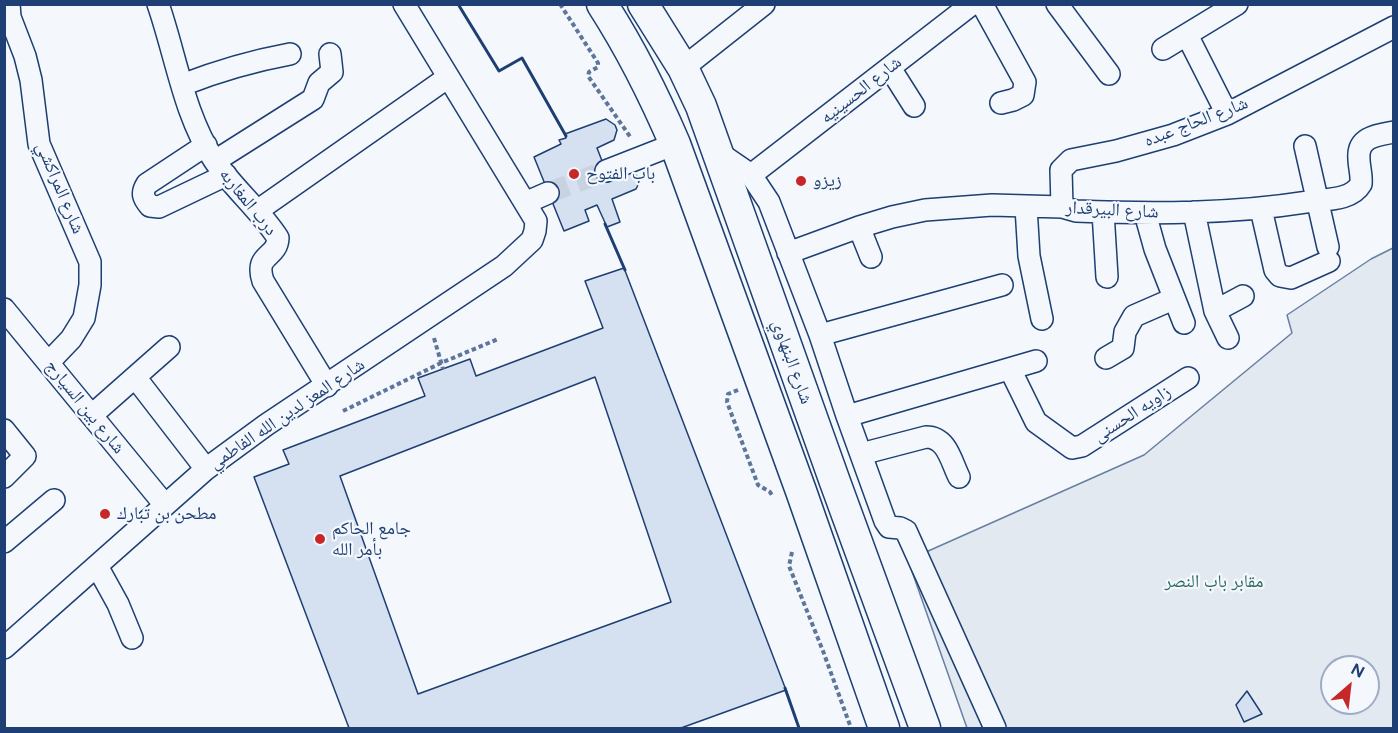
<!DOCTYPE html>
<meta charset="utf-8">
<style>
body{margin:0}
#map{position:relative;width:1398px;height:733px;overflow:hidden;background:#f4f7fb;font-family:Figtree,sans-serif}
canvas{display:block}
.frame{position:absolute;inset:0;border:6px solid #1d3f73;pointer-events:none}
.north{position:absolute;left:1320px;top:655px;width:60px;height:60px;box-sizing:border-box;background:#f4f7fb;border:2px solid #9eadc5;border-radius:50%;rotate:28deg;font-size:16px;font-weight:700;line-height:24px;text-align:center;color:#1d3f73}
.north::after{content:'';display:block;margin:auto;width:21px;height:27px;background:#c62828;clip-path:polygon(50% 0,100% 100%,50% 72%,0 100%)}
</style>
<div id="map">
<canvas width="1398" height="733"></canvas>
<div class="frame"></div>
<div class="north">N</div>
</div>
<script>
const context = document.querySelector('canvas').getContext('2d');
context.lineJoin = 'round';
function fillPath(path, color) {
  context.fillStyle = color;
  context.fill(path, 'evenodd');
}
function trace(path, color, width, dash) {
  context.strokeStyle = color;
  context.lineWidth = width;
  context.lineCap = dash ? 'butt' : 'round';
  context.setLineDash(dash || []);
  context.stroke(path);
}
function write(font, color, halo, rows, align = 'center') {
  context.font = font + ' Figtree,"Noto Naskh Arabic",sans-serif';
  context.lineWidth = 4.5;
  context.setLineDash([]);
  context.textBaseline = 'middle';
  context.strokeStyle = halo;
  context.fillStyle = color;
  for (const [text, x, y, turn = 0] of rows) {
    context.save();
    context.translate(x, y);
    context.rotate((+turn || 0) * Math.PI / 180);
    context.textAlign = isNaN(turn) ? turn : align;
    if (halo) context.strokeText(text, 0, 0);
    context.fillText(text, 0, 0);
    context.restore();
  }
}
const green = new Path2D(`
 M1393 248V728H967L908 560 1144 455 1292 333 1287 315 1371 259ZM1332 667H1368V703H1332Z`);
fillPath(green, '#e3e9f0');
trace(green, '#687fa3', 1.5);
const building = new Path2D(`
 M606 119 615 125 617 130 614 140 597 148 606 171 629 169 637 176 638 185 636 189 612 199 620 222 607 227 597 205 585 210 589 221 564 231 534 157 561 144 559 140 566 138 565 134Z
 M624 268 786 690 681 728H349L254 477 289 464 283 450 425 396 418 378 470 359 476 376 603 328 585 281ZM595 377 671 602 418 694 340 476Z
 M1247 691 1262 714 1244 722 1236 705Z`);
fillPath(building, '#d5e0f0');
trace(building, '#1d3f73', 1.5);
trace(new Path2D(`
 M548 193 606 171`), '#c9d2e0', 21, [21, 10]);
const minor = new Path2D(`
 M9 4 10 17 25 56 31 80 39 144 90 262V285L84 318 71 339 49 362
 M158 4C176 56 184 115 214 160 233 188 260 210 278 238 277 259 254 253 263 281L327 386
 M982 4 1025 82 1023 95 1013 100 1001 103
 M1057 4 1109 74
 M1187 35 1227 114
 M1163 49 1237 4
 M683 68 764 4
 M890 68 914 106
 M182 85C218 71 252 61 290 54
 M206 145 147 184C141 193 143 198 150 206L159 207 226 175
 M1305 146 1328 247
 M716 151 751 175 769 202 820 335 847 416 885 521 889 527 900 528 906 531 995 728
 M215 161 313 99 319 83 332 72 330 54
 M606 171 675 144
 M751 175 972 4
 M525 203 548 193
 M1026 207 1029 256 1042 319
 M1062 207 1061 170 1071 160 1116 151 1173 135 1227 114 1394 27
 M1261 209 1275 270 1280 276 1291 278 1329 261
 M257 211 447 78
 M1103 212 1107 277
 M1194 212 1215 311 1228 338
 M1145 213 1155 249 1184 323
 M859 227 871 257
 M788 253 859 227 892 217 925 210 992 205 1062 207 1076 211C1154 214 1231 214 1307 202 1325 199 1351 201 1361 184 1362 175 1359 167 1359 159 1357 137 1377 135 1394 132
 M4 309 165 505
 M1215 311 1243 296
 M820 335 1002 285
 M1106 358 1123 348 1125 332 1134 316 1173 299
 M1010 369 1036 422 1072 448 1082 446 1188 378
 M135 377 206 469
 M92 415 169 347
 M847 416 1036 361
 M4 430 25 456 4 477
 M861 454 926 437C947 437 951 461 959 477
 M4 542 54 500
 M97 566 118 604 132 638
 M4 648 206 469 266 425 504 266 532 240 535 231 536 221 404 4`);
const secondary = new Path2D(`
 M602 4C631 49 654 95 675 144L801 491 884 728
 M643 4 683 68 701 106 835 482 925 728`);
trace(minor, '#1d3f73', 24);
trace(secondary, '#1d3f73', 33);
trace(new Path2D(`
 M560 4 598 63V67L589 72 588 76 631 138
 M434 338 443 369
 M738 390 728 394 727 402 758 485 770 492 773 497
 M343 411 441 363 498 339
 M792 552 789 566 823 651 851 728`), '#5e769c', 4, [4.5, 3]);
trace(minor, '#f4f7fb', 21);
trace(secondary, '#f4f7fb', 30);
trace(new Path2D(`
 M458 4 499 71 522 58 566 136
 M605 224 625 270
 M785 688 799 728`), '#1d3f73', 3);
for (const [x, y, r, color] of [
 [574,174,6,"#c62828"],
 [801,181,6,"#c62828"],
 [105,514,6,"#c62828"],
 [320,539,6,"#c62828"]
]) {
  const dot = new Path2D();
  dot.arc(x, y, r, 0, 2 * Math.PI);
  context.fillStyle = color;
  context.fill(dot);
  trace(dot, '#f4f7fb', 2);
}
write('18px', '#1d3f73', '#f4f7fb', [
 ["شارع الحسينيه",861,90,-38],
 ["شارع الحاج عبده",1196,122,-21],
 ["شارع المراكشي",60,188,67],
 ["درب المغاربه",248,202,51],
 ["شارع البيرقدار",1112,210,3],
 ["شارع البنهاوي",792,362,70],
 ["شارع بين السيارج",85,407,51],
 ["شارع المعز لدين الله الفاطمي",287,414,-34],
 ["زاويه الحسنى",1132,414,-33]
]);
write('18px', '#1d3f73', '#f4f7fb', [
 ["باب الفتوح",586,174],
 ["زيزو",813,181],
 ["مطحن بن تبارك",117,514],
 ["جامع الحاكم",332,529],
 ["بأمر الله",332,550]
], 'left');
write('18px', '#2c6c60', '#f4f7fb', [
 ["مقابر باب النصر",1214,582]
]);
</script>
